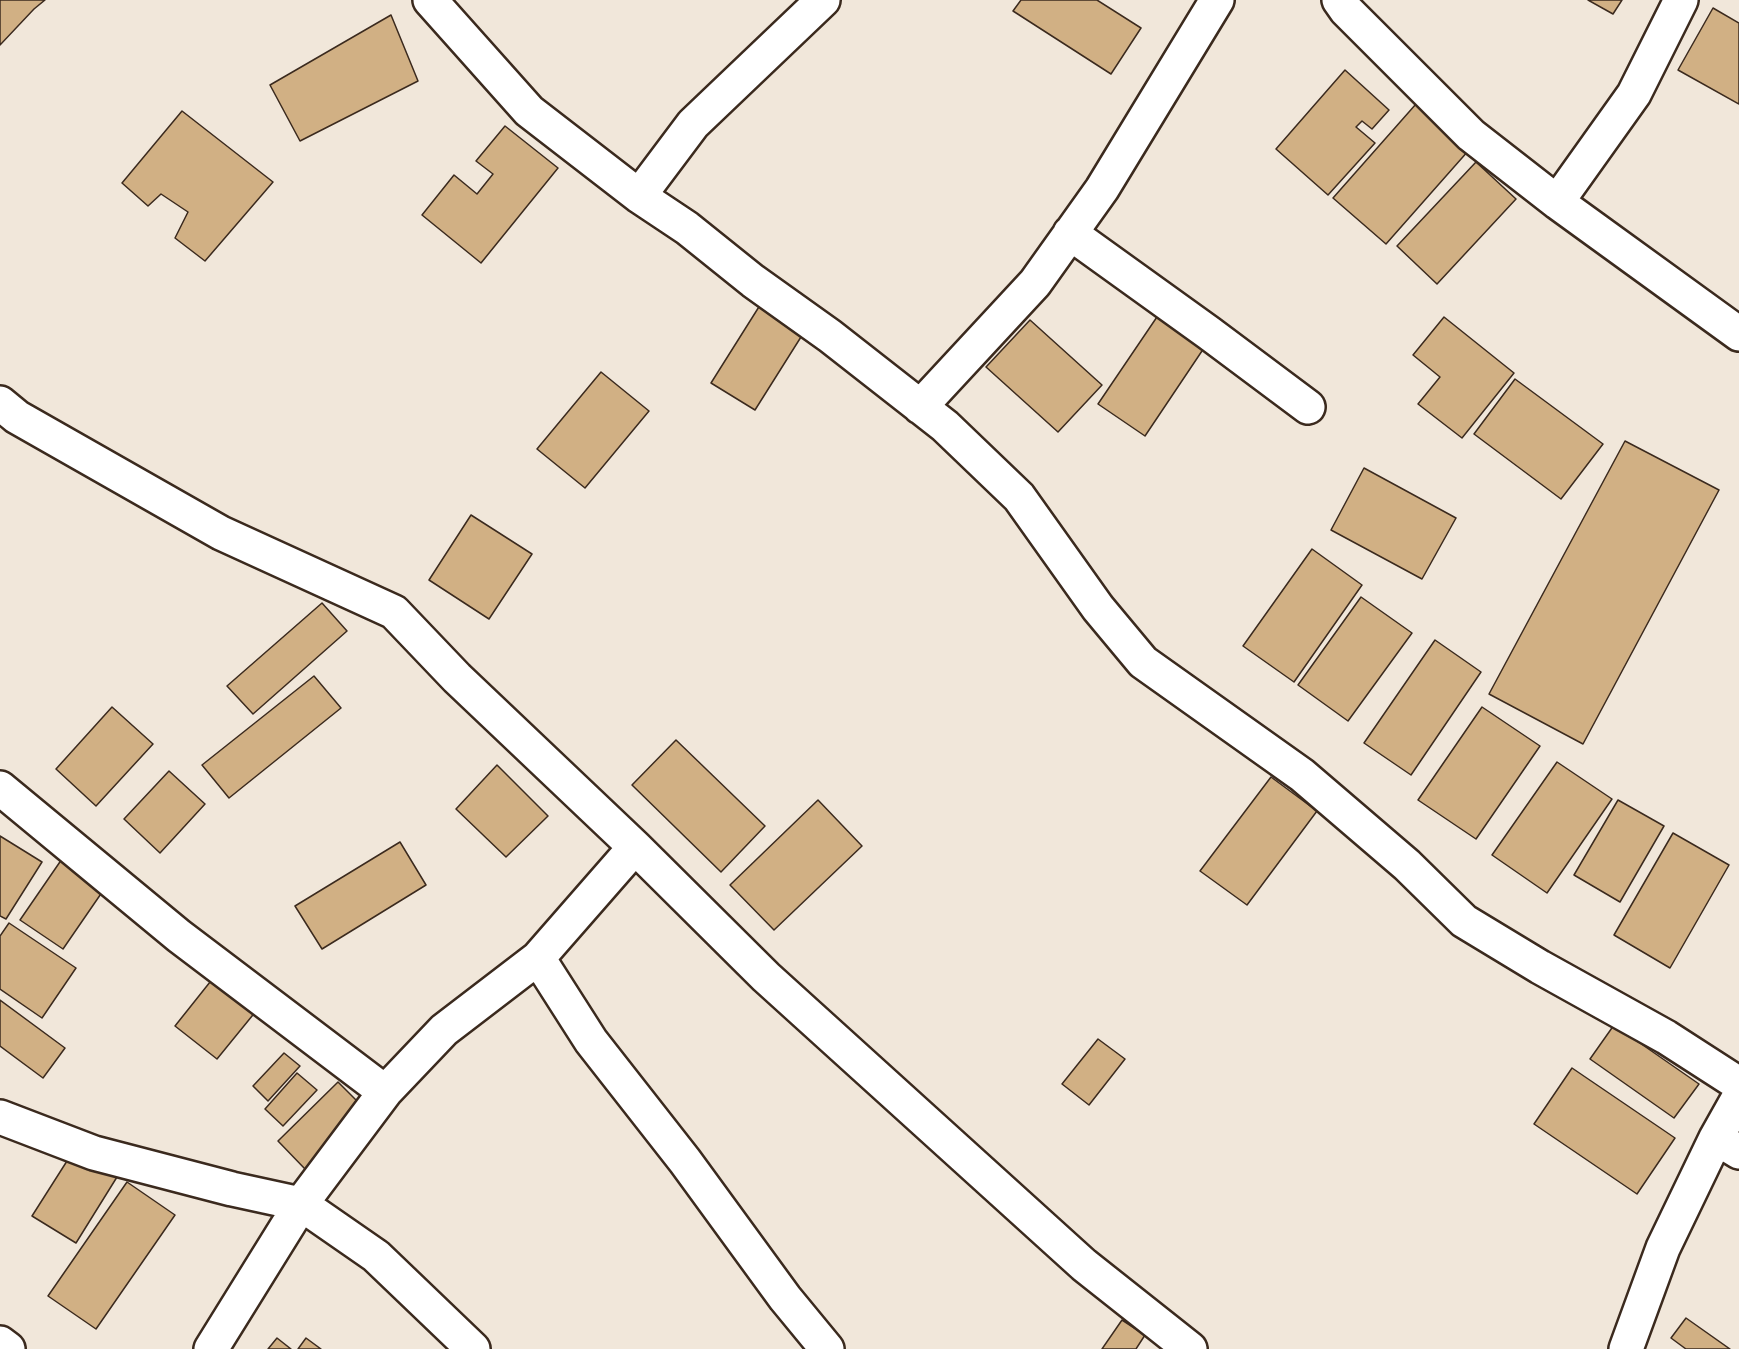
<!DOCTYPE html>
<style>
body{margin:0}
canvas{display:block;background:#f1e7da}
</style>
<canvas width="1739" height="1349"></canvas>
<script>
const context = document.querySelector('canvas').getContext('2d');
context.lineJoin = 'round';
function fillPath(path, color) {
  context.fillStyle = color;
  context.fill(path, 'evenodd');
}
function trace(path, color, width, dash) {
  context.strokeStyle = color;
  context.lineWidth = width;
  context.lineCap = dash ? 'butt' : 'round';
  context.setLineDash(dash || []);
  context.stroke(path);
}
const building = new Path2D(`
 M0 0H45L34 9 0 45Z
 M1021 0H1097L1141 28 1111 74 1013 11Z
 M1588 0H1622L1613 14Z
 M1713 8 1739 23V104L1678 70Z
 M391 15 418 81 300 141 270 85Z
 M1345 70 1389 110 1372 129 1362 121 1356 127 1375 143 1328 195 1276 149Z
 M1416 104 1469 150 1386 244 1333 198Z
 M182 111 273 182 205 261 175 238 188 212 161 194 148 206 122 183Z
 M505 126 558 168 481 263 422 215 454 175 477 194 493 174 476 161Z
 M1476 162 1516 199 1437 284 1397 246Z
 M762 302 806 329 755 410 711 383Z
 M1161 311 1208 342 1145 436 1098 404Z
 M1444 317 1514 373 1462 438 1418 404 1440 377 1413 355Z
 M1030 320 1102 385 1058 432 986 367Z
 M601 372 649 411 585 488 537 449Z
 M1515 379 1603 444 1561 499 1474 434Z
 M1625 441 1719 490 1583 744 1489 694Z
 M1364 468 1456 518 1422 579 1331 530Z
 M471 515 532 554 489 619 429 580Z
 M1312 549 1362 585 1294 682 1243 646Z
 M1361 597 1412 633 1348 721 1298 685Z
 M322 603 347 631 253 714 227 686Z
 M1435 640 1481 672 1411 775 1364 743Z
 M314 676 341 708 229 798 202 765Z
 M112 707 153 744 96 806 56 769Z
 M1482 707 1540 746 1476 839 1418 800Z
 M676 740 765 826 721 872 632 785Z
 M1557 762 1612 799 1547 893 1492 855Z
 M497 765 548 816 506 857 456 809Z
 M169 771 205 804 160 853 124 819Z
 M1271 777 1317 811 1247 905 1200 871Z
 M818 800 862 846 774 930 730 885Z
 M1618 800 1664 826 1620 902 1574 875Z
 M1673 833 1729 865 1670 968 1614 935Z
 M0 836 42 862 6 919 0 916Z
 M400 842 426 885 322 949 295 906Z
 M64 856 107 885 63 949 20 920Z
 M9 923 76 968 42 1018 0 989V936Z
 M218 972 261 1005 217 1059 175 1026Z
 M0 1000 65 1048 43 1078 0 1046Z
 M1614 1025 1699 1084 1674 1118 1590 1059Z
 M1098 1039 1125 1059 1089 1105 1062 1084Z
 M284 1053 300 1066 268 1101 253 1086Z
 M1572 1068 1675 1138 1637 1194 1534 1124Z
 M297 1073 317 1090 283 1126 265 1109Z
 M338 1082 365 1109 305 1169 278 1141Z
 M74 1150 117 1177 76 1243 32 1216Z
 M127 1182 175 1215 96 1329 48 1296Z
 M1686 1318 1730 1349H1686L1671 1338Z
 M1122 1320 1145 1335 1136 1349H1102Z
 M277 1338 291 1349H268Z
 M306 1338 321 1349H298Z`);
fillPath(building, '#d1b084');
trace(building, '#3b2a1e', 1.5);
const minor = new Path2D(`
 M430 0 529 111 639 196 687 228 753 281 830 336 945 426 1019 497 1098 608 1143 662 1302 775 1407 865 1464 921 1540 967 1666 1037 1739 1084
 M1339 0 1346 10 1471 135 1557 202 1739 334
 M639 196 693 124 823 0
 M1557 202 1634 94 1681 0
 M1070 233 1209 333 1308 407
 M0 403 17 417 221 533 394 612 457 678 635 847 766 977 1084 1265 1190 1349
 M920 407 1035 283 1102 189 1217 0
 M0 788 179 936 385 1092
 M538 958 591 1041 685 1161 785 1298 827 1349
 M0 1117 94 1153 232 1189 301 1204 376 1256 473 1349
 M1716 1138 1739 1152
 M0 1343 8 1349
 M211 1349 301 1204 385 1092 444 1030 538 958 635 847
 M1626 1349 1663 1248 1716 1138 1739 1097`);
trace(minor, '#3b2a1e', 38);
trace(minor, '#fff', 33);
</script>
